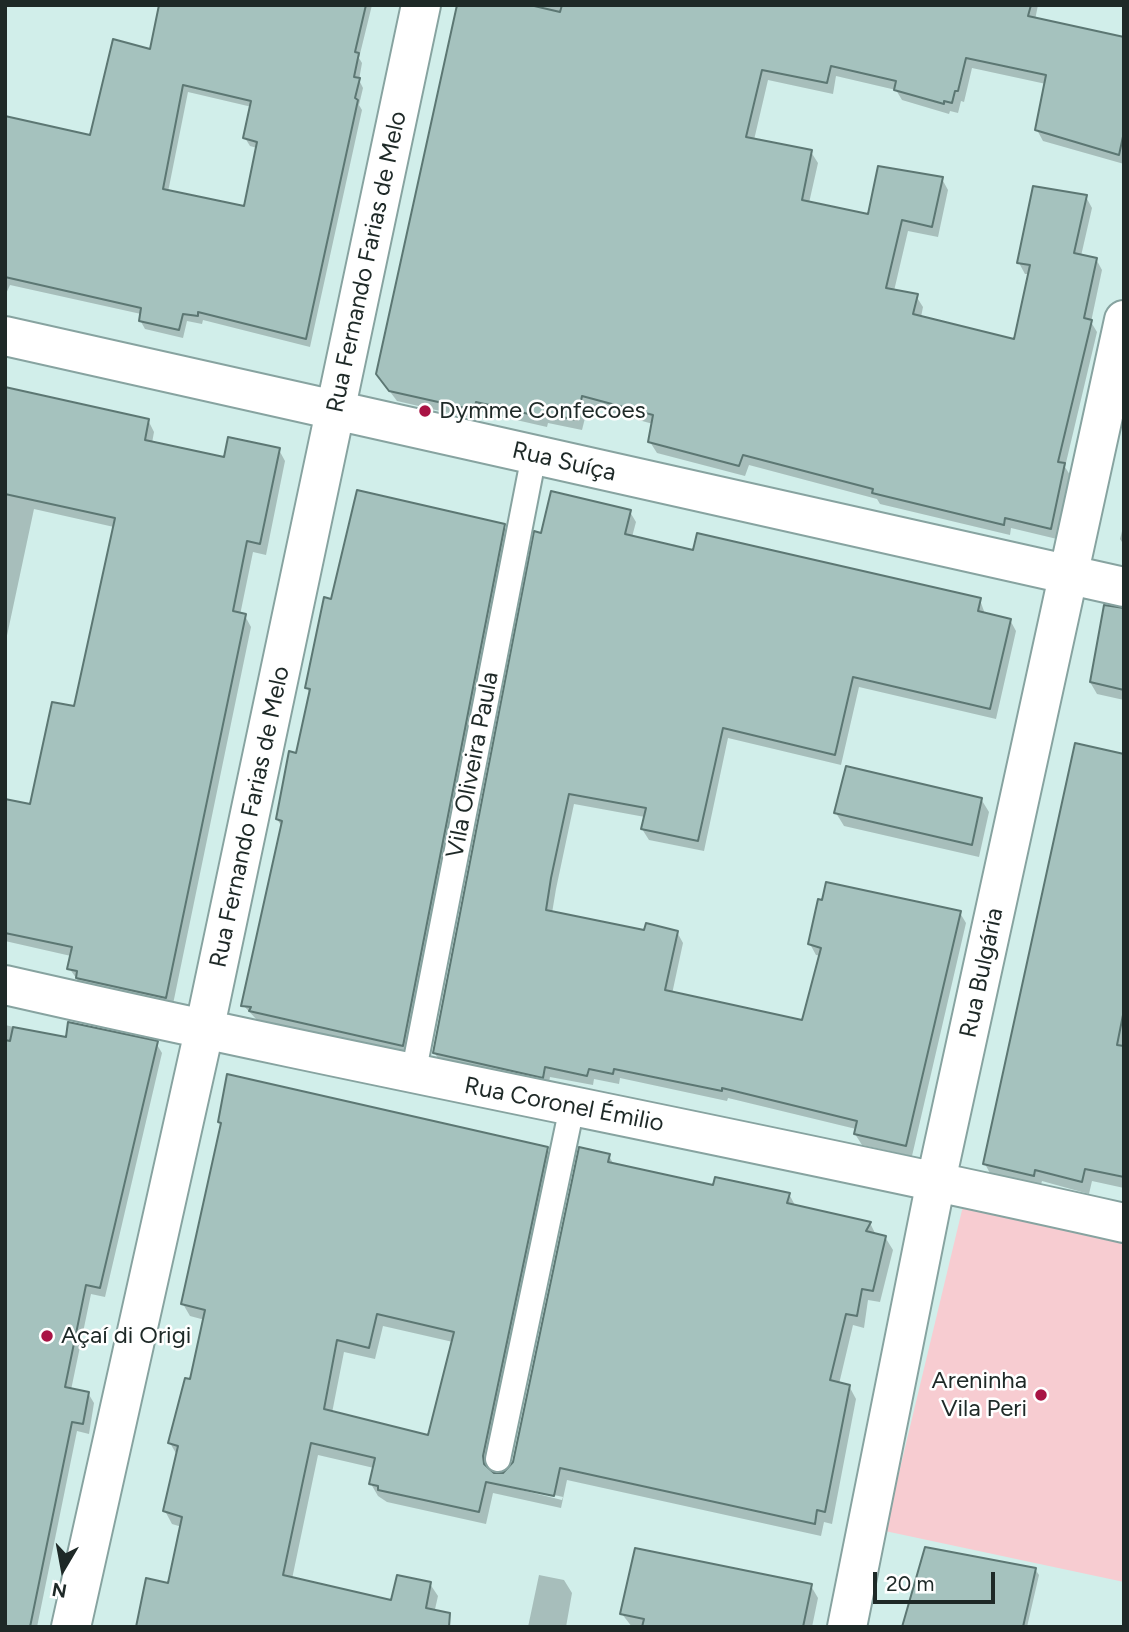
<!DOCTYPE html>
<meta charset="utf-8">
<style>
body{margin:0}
#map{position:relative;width:1129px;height:1632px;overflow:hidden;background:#d1eeea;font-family:Figtree,sans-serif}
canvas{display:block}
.frame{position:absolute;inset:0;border:7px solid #1e2927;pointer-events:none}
.north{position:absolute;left:28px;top:1534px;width:70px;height:70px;-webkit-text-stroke:5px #fff;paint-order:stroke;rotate:190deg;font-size:19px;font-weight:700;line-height:28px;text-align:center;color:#1e2927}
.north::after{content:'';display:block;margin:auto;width:24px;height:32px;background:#1e2927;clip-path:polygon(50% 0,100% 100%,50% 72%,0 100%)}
.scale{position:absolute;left:873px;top:1572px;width:122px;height:32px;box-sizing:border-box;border:4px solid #1e2927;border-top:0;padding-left:9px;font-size:21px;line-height:24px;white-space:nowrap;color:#1e2927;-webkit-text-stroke:5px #fff;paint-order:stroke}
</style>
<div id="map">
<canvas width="1129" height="1632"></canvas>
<div class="frame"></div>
<div class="north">N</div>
<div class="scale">20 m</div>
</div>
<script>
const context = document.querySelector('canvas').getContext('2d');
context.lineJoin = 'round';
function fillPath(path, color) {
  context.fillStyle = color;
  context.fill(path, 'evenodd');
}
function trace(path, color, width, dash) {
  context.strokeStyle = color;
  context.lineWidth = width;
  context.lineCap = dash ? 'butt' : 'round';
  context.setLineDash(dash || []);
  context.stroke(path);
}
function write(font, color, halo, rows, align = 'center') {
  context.font = font + ' Figtree,sans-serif';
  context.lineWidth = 5;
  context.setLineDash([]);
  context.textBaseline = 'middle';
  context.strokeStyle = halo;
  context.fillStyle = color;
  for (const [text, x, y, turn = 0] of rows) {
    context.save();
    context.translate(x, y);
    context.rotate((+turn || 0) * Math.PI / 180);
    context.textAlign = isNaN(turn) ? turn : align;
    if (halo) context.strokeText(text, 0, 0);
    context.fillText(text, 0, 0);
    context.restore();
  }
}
fillPath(new Path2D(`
 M963 1206 1124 1242V1582L885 1531Z`), '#f7ccd1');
fillPath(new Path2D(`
 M160 5H372L359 58 362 63 359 80 363 88 359 105 362 110 310 347 203 320 202 324 187 321 183 338 145 329 140 320 141 314 10 285 5 296V159L91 137 151 51ZM188 92 252 107 245 138 250 146 257 148 245 208 168 192Z
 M459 5H1038L1035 20 1124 39V164L1043 141 1037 130 1046 84 972 68 964 102 961 101 958 113 950 111 949 114 902 100 896 90 836 76 833 94 768 80 754 140 811 152 818 163 809 203 869 217 942 179 948 190 938 237 908 231 894 291 916 296 923 307 921 317 1015 341 1030 274H1025L1019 263 1086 197 1092 208 1081 256 1096 259 1102 270 1091 322 1097 332 1065 467 1070 475 1057 539 1011 528 1010 535 880 504 877 499 749 465 745 476 657 453 650 442 653 424 588 406 582 430 548 423 547 427 481 412 479 420 397 401 385 385Z
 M5 389 148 420 154 432 152 443 226 459 279 450 285 461 266 555 253 552 240 615 245 616 251 627 172 1009 84 989 69 968 71 956 5 941V801L31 806 75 709 114 527 34 509 5 645Z
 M630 512 636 522 632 537 695 552 980 600 985 614 1010 620 1016 631 996 719 859 687 841 765 728 738 704 851 649 840 642 829 645 817 574 804 556 889 552 913 645 932H677L683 943 672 994 804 1022 821 956 816 955 810 944 960 913 966 923 912 1156 862 1145 855 1134 856 1129 728 1098 727 1101 620 1078 619 1084 594 1079 593 1085 550 1077 548 1087 441 1063 434 1052 543 535Z
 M1124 523V545L1120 539Z
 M504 526 509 535 408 1055 257 1020 243 1005 282 827 277 819 298 755 310 694 307 688 332 601Z
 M1124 620V700L1097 694 1090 682Z
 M1124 756V1188L1092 1181 1089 1194 1042 1181 1040 1188 992 1177 985 1164Z
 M981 799 989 812 979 857 844 826 836 813Z
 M5 1025 67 1039 156 1043 162 1053 105 1297 91 1294 71 1390 88 1393 94 1403 89 1434 77 1431 37 1627H5Z
 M220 1122 547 1149 554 1162 490 1470 494 1475H504L514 1463 609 1156 614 1165 714 1187 789 1194 796 1207 870 1223 876 1235 885 1237 893 1250 880 1302 868 1300 864 1328 853 1325 839 1384 849 1386 856 1399 832 1524 824 1522 821 1536 567 1480 561 1508 493 1493 486 1524 387 1502 378 1496 371 1484 374 1468 318 1455 292 1579 393 1602 430 1584 438 1596 431 1627 170 1585 182 1527 172 1524 165 1511 177 1455 170 1443 191 1381 205 1320 190 1316 183 1304 222 1126ZM383 1326 453 1342 429 1437 332 1413 344 1352 375 1359ZM501 1485H510L563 1497 562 1500Z
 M1035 1569 1039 1575 1027 1627H904Z
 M539 1575 564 1580 572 1593 566 1627H528Z
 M811 1586 818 1598 812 1627H632L622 1614Z`), '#0003');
const building = new Path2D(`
 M159 5H366L355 52 359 53 354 77 360 78 355 98 358 100 306 339 198 312V316L183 314 179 330 139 321 141 308 5 277V116L90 135 113 39 150 49ZM183 85 251 101 243 138 257 142 244 206 163 189Z
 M457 5H530L560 12 562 5H1031L1028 16 1124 37V132L1119 155 1035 130 1046 75 966 58 958 91H955L952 103 944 101V104L894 90 896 81 831 66 827 83 762 70 746 137 812 150 802 200 868 214 878 166 943 177 932 227 902 220 886 288 918 294 913 314 1014 339 1030 265 1017 263 1033 186 1087 195 1074 253 1097 258 1084 318 1092 320 1058 462 1065 463 1051 529 1005 518 1004 525 872 493 873 489 743 455 739 466 648 442 653 415 582 396 577 420 542 413V417L476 402 474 410 389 391 376 374Z
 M5 387 149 419 145 440 224 457 228 437 280 448 260 544 247 541 233 611 246 614 166 998 76 978 77 971 67 969 72 947 5 933V799L30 804 52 702 74 706 115 518 5 494Z
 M357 490 505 524 403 1046 249 1011 251 1007 241 1006 282 821 276 819 289 751 296 753 310 689 305 688 324 597 331 599Z
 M551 491 631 510 625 534 693 550 697 533 981 598 978 611 1011 619 990 709 853 677 835 755 723 728 698 841 641 829 646 808 569 794 551 878 546 910 644 930 646 923 678 931 665 990 802 1020 821 948 808 944 818 899 822 900 826 882 961 911 906 1146 854 1134 857 1121 722 1088V1091L614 1069 613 1074 589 1069 587 1076 545 1067 543 1078 433 1053 534 531 541 533Z
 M1104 605 1124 608V690L1090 682Z
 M1075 743 1124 754V1010L1117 1045 1124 1046V1177L1085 1169 1082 1182 1035 1170 1034 1176 983 1164Z
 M846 766 982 798 972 845 834 813Z
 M68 1022 158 1041 100 1288 86 1285 65 1387 89 1392 83 1424 72 1422 30 1627H5V1040L10 1041 13 1027 66 1037Z
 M227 1074 548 1147 483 1456 484 1464 494 1473H503L513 1462 579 1147 610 1154 608 1162 713 1185 715 1177 790 1193 787 1203 871 1222 866 1231 886 1236 873 1291 862 1289 857 1316 846 1314 830 1380 850 1385 825 1512 817 1510 815 1524 560 1468 554 1496 486 1482 479 1512 378 1490V1486L369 1484 375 1458 311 1443 283 1575 391 1600 397 1575 431 1582 426 1608 450 1613 449 1627H136L146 1578 168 1583 182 1517 163 1511 178 1446 168 1443 185 1378 190 1379 205 1310 181 1304 221 1123 218 1122ZM377 1314 454 1332 428 1435 324 1409 337 1340 369 1348Z
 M925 1547 1036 1568 1023 1627H902Z
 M635 1548 812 1584 803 1627H642L644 1619 620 1614Z`);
fillPath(building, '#a5c2be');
trace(building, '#5c7773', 2);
const service = new Path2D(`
 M413 1075 534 455
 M498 1459 572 1107`);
const minor = new Path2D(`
 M5 336 1124 587
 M5 985C377 1070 752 1139 1124 1223
 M71 1627 204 1031 421 5
 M847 1627 936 1181 1124 320`);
trace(service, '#87a3a0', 28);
trace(minor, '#87a3a0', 42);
trace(service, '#fff', 24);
trace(minor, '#fff', 38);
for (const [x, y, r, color] of [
 [425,411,7,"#a91344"],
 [47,1336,7,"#a91344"],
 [1041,1395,7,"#a91344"]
]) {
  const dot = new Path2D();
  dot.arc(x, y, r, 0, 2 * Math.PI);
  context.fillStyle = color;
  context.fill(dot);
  trace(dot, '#fff', 2.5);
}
write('24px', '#1e2927', '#fff', [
 ["Rua Fernando Farias de Melo",367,262,-78],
 ["Rua Suíça",564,462,13],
 ["Vila Oliveira Paula",473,765,-79],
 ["Rua Fernando Farias de Melo",250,817,-78],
 ["Rua Bulgária",982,973,-78],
 ["Rua Coronel Émilio",564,1105,11]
]);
write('24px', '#1e2927', '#fff', [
 ["Dymme Confecoes",439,411],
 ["Açaí di Origi",61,1336],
 ["Areninha",1027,1381,"right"],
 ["Vila Peri",1027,1409,"right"]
], 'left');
</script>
